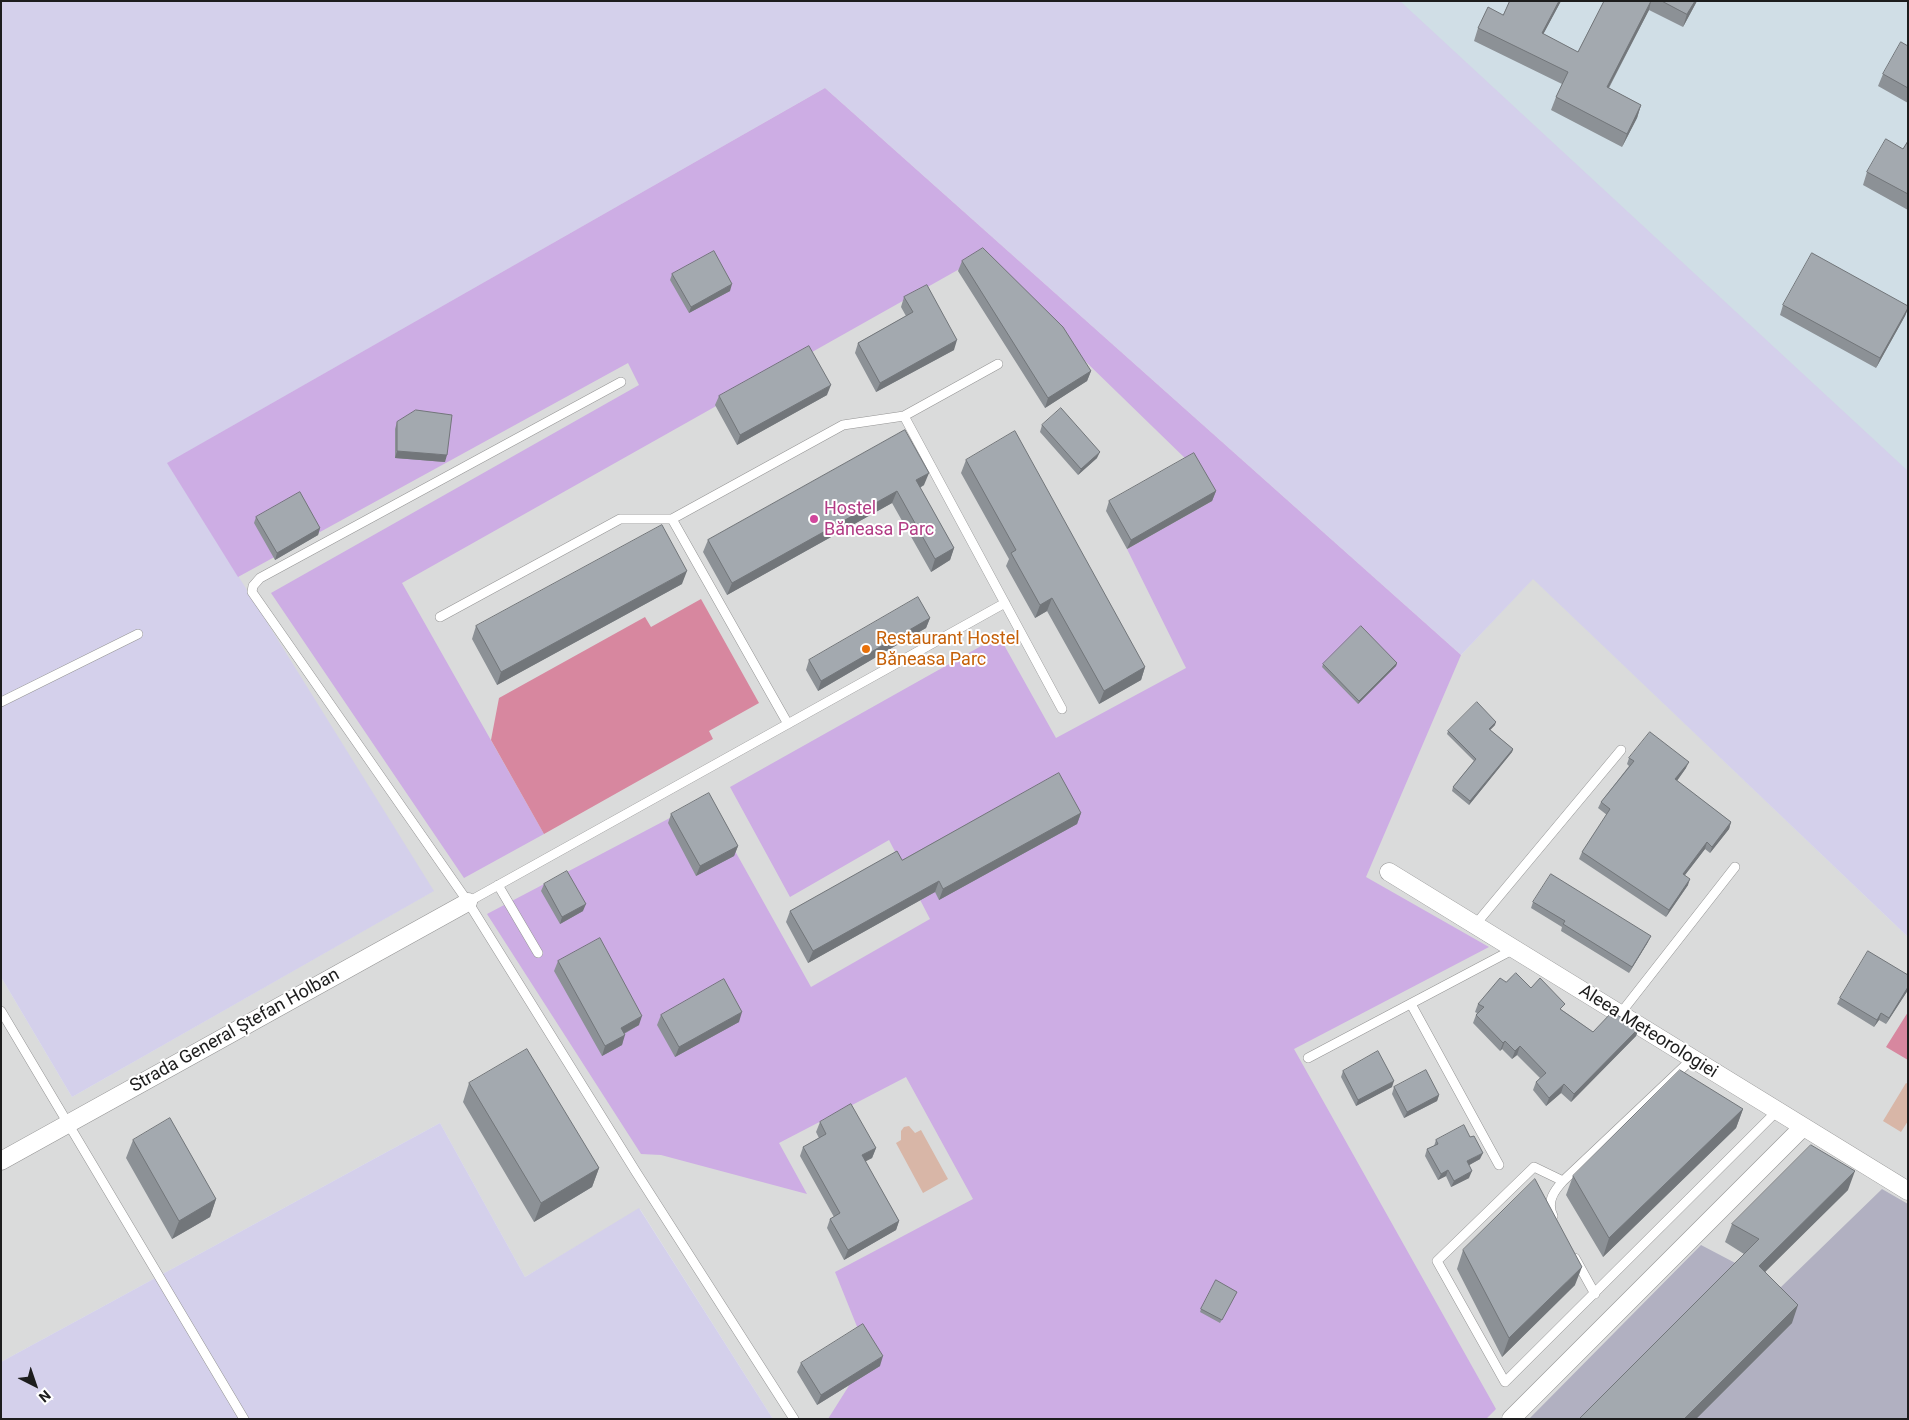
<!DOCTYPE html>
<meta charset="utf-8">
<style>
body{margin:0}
#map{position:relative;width:1909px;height:1420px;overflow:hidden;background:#e3e6ed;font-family:Roboto,sans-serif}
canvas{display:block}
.frame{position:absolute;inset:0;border:2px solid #1d1d1d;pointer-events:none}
.north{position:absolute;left:10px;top:1360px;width:50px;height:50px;-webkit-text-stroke:4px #fff;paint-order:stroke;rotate:139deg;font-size:14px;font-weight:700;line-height:20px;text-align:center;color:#1d1d1d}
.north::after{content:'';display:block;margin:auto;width:18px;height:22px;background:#1d1d1d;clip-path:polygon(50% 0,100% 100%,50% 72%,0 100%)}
</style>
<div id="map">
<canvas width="1909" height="1420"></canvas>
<div class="frame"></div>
<div class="north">N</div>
</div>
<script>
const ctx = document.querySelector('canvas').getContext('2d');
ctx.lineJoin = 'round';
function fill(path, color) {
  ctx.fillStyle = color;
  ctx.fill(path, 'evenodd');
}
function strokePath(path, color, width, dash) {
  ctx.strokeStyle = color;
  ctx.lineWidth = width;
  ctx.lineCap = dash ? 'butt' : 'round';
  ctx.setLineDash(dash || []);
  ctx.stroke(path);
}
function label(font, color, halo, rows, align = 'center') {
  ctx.font = font + ' Roboto,sans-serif';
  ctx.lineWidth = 4;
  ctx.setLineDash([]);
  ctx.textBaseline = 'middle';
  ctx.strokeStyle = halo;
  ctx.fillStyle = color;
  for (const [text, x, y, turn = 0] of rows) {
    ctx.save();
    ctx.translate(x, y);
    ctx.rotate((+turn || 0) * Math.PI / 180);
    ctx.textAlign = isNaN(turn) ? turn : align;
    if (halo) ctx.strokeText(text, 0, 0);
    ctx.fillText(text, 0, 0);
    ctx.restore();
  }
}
const residential = new Path2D(`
 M 825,88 L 1461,655 L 1533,578 L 1908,937 L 1908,1419 L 773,1419 L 640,1209 L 525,1277 L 440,1123 L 1,1362 L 1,977 L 72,1097 L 433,891 L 167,463 Z`);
const military = new Path2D(`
 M 1393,1 L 1908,1 L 1908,475 Z`);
const construction = new Path2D(`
 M 1882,1189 L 1908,1204 L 1908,1419 L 1529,1419 L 1701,1245 L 1781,1287 Z`);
const farmland = new Path2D(`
 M 1,1 L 1400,1 L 1908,471 L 1908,937 L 1533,579 L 1461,655 L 825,88 L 168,463 L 434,891 L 72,1097 L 1,977 Z
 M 440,1123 L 525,1277 L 639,1208 L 773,1419 L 1,1419 L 1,1362 Z`);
const grass = new Path2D(`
 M 825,88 L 1461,655 L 1366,877 L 1489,947 L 1294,1049 L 1496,1409 L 1486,1419 L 828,1419 L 850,1384 L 860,1334 L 835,1272 L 973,1199 L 906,1077 L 779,1143 L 807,1194 L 661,1155 L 641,1154 L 487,914 L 706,799 L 811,987 L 930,919 L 889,840 L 790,897 L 730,787 L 999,636 L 1056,738 L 1186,668 L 1127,549 L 1212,501 L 1190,463 L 979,258 L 402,583 L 544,834 L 464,878 L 271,593 L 639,385 L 628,363 L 238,577 L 167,463 Z`);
const pitch = new Path2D(`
 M 701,599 L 759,703 L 709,731 L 713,739 L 544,834 L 491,740 L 499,698 L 645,617 L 651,627 Z
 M 1908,1012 L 1908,1060 L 1886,1047 Z`);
const water = new Path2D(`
 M 1906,1083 L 1908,1084 L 1908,1121 L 1901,1132 L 1883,1121 Z
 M 909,1126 L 915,1133 L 921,1130 L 948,1179 L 923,1193 L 896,1143 L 901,1140 L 901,1131 L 904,1127 Z`);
const service = new Path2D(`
 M 621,382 L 260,578 L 253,586 L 252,592 L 468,902 L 636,1172 L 794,1419
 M 904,416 L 1062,709
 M 672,519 L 788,724
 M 440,617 L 620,519 L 672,519 L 843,425 L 904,416 L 998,364
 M 1,702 L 138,634
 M 498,885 L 538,953
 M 468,902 L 1005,603
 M 1475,925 L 1621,750
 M 1411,1004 L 1499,1165
 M 1,1011 L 244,1419
 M 1620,1014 L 1735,867
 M 1308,1058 L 1514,949
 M 1692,1059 L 1563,1181 L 1534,1167 L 1437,1261 L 1505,1382 L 1777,1111
 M 1553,1216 C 1546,1202 1554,1191 1563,1181
 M 1575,1258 L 1595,1294`);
const minor = new Path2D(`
 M 1389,872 L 1908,1191
 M 1,1161 L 468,902
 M 1511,1419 L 1803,1127`);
const wall = new Path2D(`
 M 1510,1 L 1561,1 L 1543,34 L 1578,52 L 1604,1 L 1697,1 L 1683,27 L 1649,10 L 1609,88 L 1641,105 L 1637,118 L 1622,147 L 1551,110 L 1556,97 L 1562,84 L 1474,41 L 1478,28 L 1503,15 Z
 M 1908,46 L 1908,103 L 1878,86 L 1883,74 Z
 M 1908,141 L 1908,210 L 1863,185 L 1867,172 L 1903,149 Z
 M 962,261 L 1091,371 L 1087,381 L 1045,408 L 958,271 Z
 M 672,274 L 730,291 L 689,313 L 670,280 Z
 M 904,297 L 954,350 L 876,392 L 855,353 L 858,343 L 906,316 L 901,307 Z
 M 1783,305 L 1908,306 L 1908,309 L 1905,316 L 1876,368 L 1780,315 Z
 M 827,395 L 737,445 L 715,405 L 719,396 Z
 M 397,422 L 445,462 L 395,458 L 395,429 Z
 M 1042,425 L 1097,458 L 1078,475 L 1040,432 Z
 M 905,430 L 924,485 L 920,488 L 954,548 L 950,560 L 931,572 L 892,503 L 727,595 L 703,552 L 708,540 Z
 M 966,460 L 1145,667 L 1141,680 L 1099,704 L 1047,611 L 1035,618 L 1006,566 L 1009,559 L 961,473 Z
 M 1216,491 L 1212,501 L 1127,549 L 1106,511 L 1109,501 Z
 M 256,517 L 320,528 L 318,535 L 275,560 L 254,523 Z
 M 682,584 L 497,685 L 472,639 L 476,626 Z
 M 930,618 L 926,628 L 818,691 L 806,670 L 809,660 Z
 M 1397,663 L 1396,666 L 1358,704 L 1322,667 L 1323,664 Z
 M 1495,725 L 1490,730 L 1513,749 L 1512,752 L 1469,805 L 1452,791 L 1453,787 L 1474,761 L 1447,734 L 1448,731 Z
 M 1629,758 L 1686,768 L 1677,781 L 1731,822 L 1729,829 L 1710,853 L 1705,849 L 1685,875 L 1688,885 L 1666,917 L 1579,859 L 1582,852 L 1607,815 L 1598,808 L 1601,802 L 1629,766 L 1627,764 Z
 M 1081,813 L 1077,824 L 939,900 L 935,892 L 808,963 L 786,922 L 790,911 L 902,860 Z
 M 671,814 L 738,846 L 734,856 L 696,876 L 668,823 Z
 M 544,884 L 583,911 L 560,924 L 541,891 Z
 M 1533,902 L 1648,942 L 1629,973 L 1561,931 L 1562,927 L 1531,908 Z
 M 558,961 L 639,1025 L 624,1034 L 622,1045 L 602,1056 L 554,971 Z
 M 1908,975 L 1908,990 L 1886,1024 L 1879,1020 L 1874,1027 L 1837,1004 L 1840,998 Z
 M 1506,982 L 1531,988 L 1593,1032 L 1639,1028 L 1636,1036 L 1571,1102 L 1561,1093 L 1546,1106 L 1533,1090 L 1536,1082 L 1540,1078 L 1517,1055 L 1512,1059 L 1502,1049 L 1500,1051 L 1473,1023 L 1476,1015 L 1477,1013 L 1475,1012 L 1478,1004 Z
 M 661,1015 L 739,1022 L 675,1057 L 657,1025 Z
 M 1343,1071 L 1392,1087 L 1356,1106 L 1341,1077 Z
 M 469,1083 L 599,1168 L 592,1187 L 534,1222 L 463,1102 Z
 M 1394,1087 L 1439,1095 L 1437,1101 L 1404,1118 L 1392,1094 Z
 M 1743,1109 L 1736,1128 L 1603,1257 L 1566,1195 L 1573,1176 Z
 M 820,1122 L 876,1148 L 872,1158 L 865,1161 L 899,1221 L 896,1230 L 844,1260 L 827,1228 L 830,1219 L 834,1217 L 800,1156 L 803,1147 L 819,1138 L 816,1132 Z
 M 133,1140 L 216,1199 L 210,1217 L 172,1239 L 126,1158 Z
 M 1436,1140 L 1480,1159 L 1469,1165 L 1469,1178 L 1451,1187 L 1446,1176 L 1438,1180 L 1425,1156 L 1427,1149 L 1434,1146 Z
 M 1848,1190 L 1765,1271 L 1792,1323 L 1696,1419 L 1579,1419 L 1744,1254 L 1725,1242 L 1732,1224 Z
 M 1463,1250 L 1575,1285 L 1502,1357 L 1457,1269 Z
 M 1237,1292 L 1220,1323 L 1200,1312 L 1201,1309 Z
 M 801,1363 L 880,1366 L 817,1405 L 797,1372 Z`);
const shadedWall = new Path2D(`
 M 1559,1 L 1561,1 L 1537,46 L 1542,33 Z
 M 1651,1 L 1649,10 L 1602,100 L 1607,87 Z
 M 1695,1 L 1697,1 L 1683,27 L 1687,14 Z
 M 1641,105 L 1637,118 L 1622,147 L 1627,134 Z
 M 732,284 L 730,291 L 689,313 L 691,307 Z
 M 1908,308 L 1905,316 L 1876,368 L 1880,358 Z
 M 957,340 L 954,350 L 876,392 L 880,383 Z
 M 1091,371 L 1087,381 L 1045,408 L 1048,398 Z
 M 831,385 L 827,395 L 737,445 L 740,435 Z
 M 397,451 L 447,455 L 445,462 L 395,458 Z
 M 1100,452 L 1097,458 L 1078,475 L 1081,469 Z
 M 929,473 L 924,485 L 911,492 L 916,480 Z
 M 897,491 L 892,503 L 727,595 L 732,583 Z
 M 1216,491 L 1212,501 L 1127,549 L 1131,540 Z
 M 320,528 L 318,535 L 275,560 L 277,553 Z
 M 954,548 L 950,560 L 931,572 L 935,559 Z
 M 687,571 L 682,584 L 497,685 L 501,672 Z
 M 1052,598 L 1047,611 L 1035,618 L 1040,605 Z
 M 930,618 L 926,628 L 818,691 L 821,681 Z
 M 1397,663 L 1396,666 L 1358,704 L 1359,701 Z
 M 1145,667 L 1141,680 L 1099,704 L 1104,691 Z
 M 1496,722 L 1495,725 L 1488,732 L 1489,729 Z
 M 1513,749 L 1512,752 L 1469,805 L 1470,801 Z
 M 1689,762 L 1686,768 L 1673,786 L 1675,779 Z
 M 1081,813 L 1077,824 L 939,900 L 943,889 Z
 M 1731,822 L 1729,829 L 1710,853 L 1712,847 Z
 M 1707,842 L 1705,849 L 1681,880 L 1683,874 Z
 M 738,846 L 734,856 L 696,876 L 700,866 Z
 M 1690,879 L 1688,885 L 1666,917 L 1669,910 Z
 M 939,881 L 935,892 L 808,963 L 813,951 Z
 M 586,904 L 583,911 L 560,924 L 562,917 Z
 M 1651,936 L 1648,942 L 1629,973 L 1632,967 Z
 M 1908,987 L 1908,990 L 1886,1024 L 1889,1018 Z
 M 742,1012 L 739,1022 L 675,1057 L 679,1047 Z
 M 1881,1013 L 1879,1020 L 1874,1027 L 1877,1020 Z
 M 642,1016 L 639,1025 L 617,1037 L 621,1028 Z
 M 1639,1028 L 1636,1036 L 1571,1102 L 1574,1094 Z
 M 625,1035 L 622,1045 L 602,1056 L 605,1046 Z
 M 1505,1041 L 1502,1049 L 1500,1051 L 1503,1043 Z
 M 1520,1046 L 1517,1055 L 1512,1059 L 1515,1051 Z
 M 1394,1081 L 1392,1087 L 1356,1106 L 1358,1100 Z
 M 1564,1084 L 1561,1093 L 1546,1106 L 1549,1098 Z
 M 1439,1095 L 1437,1101 L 1404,1118 L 1407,1112 Z
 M 1743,1109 L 1736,1128 L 1603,1257 L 1609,1238 Z
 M 876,1148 L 872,1158 L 859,1165 L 862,1155 Z
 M 1483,1153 L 1480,1159 L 1464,1168 L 1467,1161 Z
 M 599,1168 L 592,1187 L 534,1222 L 541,1203 Z
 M 1448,1170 L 1446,1176 L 1438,1180 L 1441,1174 Z
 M 1472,1171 L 1469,1178 L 1451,1187 L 1454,1181 Z
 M 1855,1171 L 1848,1190 L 1753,1284 L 1759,1266 Z
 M 216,1199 L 210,1217 L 172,1239 L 179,1221 Z
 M 899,1221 L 896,1230 L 844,1260 L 848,1250 Z
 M 1582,1267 L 1575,1285 L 1502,1357 L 1509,1338 Z
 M 1798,1305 L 1792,1323 L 1696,1419 L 1684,1419 Z
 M 883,1356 L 880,1366 L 817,1405 L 821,1395 Z`);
const building = new Path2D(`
 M 1510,1 L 1559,1 L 1542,33 L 1578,52 L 1604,1 L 1651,1 L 1607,87 L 1641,105 L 1627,134 L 1556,97 L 1568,72 L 1478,28 L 1488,7 L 1503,15 Z
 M 1662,1 L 1695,1 L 1687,14 Z
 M 1901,42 L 1908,46 L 1908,88 L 1883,74 Z
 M 1886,139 L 1903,149 L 1908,141 L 1908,194 L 1867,172 Z
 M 983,248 L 1063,327 L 1091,371 L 1048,398 L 962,261 Z
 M 714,251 L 732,284 L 691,307 L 672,274 Z
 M 1812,253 L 1908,306 L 1908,308 L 1880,358 L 1783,305 Z
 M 927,285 L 957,340 L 880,383 L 858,343 L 913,312 L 904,297 Z
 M 809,346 L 831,385 L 740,435 L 719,396 Z
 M 1061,408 L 1100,452 L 1081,469 L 1042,425 Z
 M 416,410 L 452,415 L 447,455 L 397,451 L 397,422 Z
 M 905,430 L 929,473 L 916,480 L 954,548 L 935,559 L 897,491 L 732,583 L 708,540 Z
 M 1015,431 L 1145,667 L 1104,691 L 1052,598 L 1040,605 L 1011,553 L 1016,550 L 966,460 Z
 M 1194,453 L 1216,491 L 1131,540 L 1109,501 Z
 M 300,492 L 320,528 L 277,553 L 256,517 Z
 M 662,525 L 687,571 L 501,672 L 476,626 Z
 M 918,597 L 930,618 L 821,681 L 809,660 Z
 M 1361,626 L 1397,663 L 1359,701 L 1323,664 Z
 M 1477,702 L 1496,722 L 1489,729 L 1513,749 L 1470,801 L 1453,787 L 1476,759 L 1448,731 Z
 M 1650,732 L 1689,762 L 1675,779 L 1731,822 L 1712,847 L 1707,842 L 1683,874 L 1690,879 L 1669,910 L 1582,852 L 1610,809 L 1601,802 L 1634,761 L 1629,758 Z
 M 1059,773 L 1081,813 L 943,889 L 939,881 L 813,951 L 790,911 L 897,851 L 902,860 Z
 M 709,793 L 738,846 L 700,866 L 671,814 Z
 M 567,871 L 586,904 L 562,917 L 544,884 Z
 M 1551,874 L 1651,936 L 1632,967 L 1563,924 L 1565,921 L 1533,902 Z
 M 600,938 L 642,1016 L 621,1028 L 625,1035 L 605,1046 L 558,961 Z
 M 1868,951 L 1908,975 L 1908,987 L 1889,1018 L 1881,1013 L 1877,1020 L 1840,998 Z
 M 1516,973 L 1531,988 L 1540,978 L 1565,1004 L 1560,1009 L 1593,1032 L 1612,1012 L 1639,1028 L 1574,1094 L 1564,1084 L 1549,1098 L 1536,1082 L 1546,1073 L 1520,1046 L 1515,1051 L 1505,1041 L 1503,1043 L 1476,1015 L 1484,1007 L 1478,1004 L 1500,978 L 1506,982 Z
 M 724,979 L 742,1012 L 679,1047 L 661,1015 Z
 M 527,1049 L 599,1168 L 541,1203 L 469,1083 Z
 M 1378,1051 L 1394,1081 L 1358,1100 L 1343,1071 Z
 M 1426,1070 L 1439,1095 L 1407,1112 L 1394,1087 Z
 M 1680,1070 L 1743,1109 L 1609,1238 L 1573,1176 Z
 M 851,1104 L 876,1148 L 862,1155 L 899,1221 L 848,1250 L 830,1219 L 840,1213 L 803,1147 L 826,1134 L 820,1122 Z
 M 170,1118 L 216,1199 L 179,1221 L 133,1140 Z
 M 1464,1125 L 1470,1137 L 1474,1136 L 1483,1153 L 1467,1161 L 1472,1171 L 1454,1181 L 1448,1170 L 1441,1174 L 1427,1149 L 1438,1144 L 1436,1140 Z
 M 1811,1145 L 1855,1171 L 1759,1266 L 1798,1305 L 1684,1419 L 1579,1419 L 1759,1239 L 1732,1224 Z
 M 1535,1179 L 1582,1267 L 1509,1338 L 1463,1250 Z
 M 1216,1280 L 1237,1292 L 1222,1320 L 1201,1309 Z
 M 863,1324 L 883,1356 L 821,1395 L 801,1363 Z`);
const markers = [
 [814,519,5,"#d1479c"],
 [866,649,5,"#e8710a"]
];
const hotelNames = [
 ["Hostel",824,509],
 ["Băneasa Parc",824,530]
];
const foodNames = [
 ["Restaurant Hostel",876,639],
 ["Băneasa Parc",876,660]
];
const streetNames = [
 ["Strada General Ștefan Holban",235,1031,-29],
 ["Aleea Meteorologiei",1648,1032,32]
];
fill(residential, '#dadbdb');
fill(military, '#d0dee6');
fill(construction, '#b1b0c1');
fill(farmland, '#d4d0eb');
fill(grass, '#cdade4');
fill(pitch, '#d7879f');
fill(water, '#d8b6a7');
strokePath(service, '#949494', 10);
strokePath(minor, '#949494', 19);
strokePath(service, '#fff', 9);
strokePath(minor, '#fff', 18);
fill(wall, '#8c9196');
fill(shadedWall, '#72767a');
fill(building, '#a3a9af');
strokePath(building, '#72767a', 1);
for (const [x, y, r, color] of markers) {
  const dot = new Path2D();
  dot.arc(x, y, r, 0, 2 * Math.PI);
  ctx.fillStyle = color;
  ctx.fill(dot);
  strokePath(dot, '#fff', 2);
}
label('18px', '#b23c85', '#fff', hotelNames, 'left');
label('18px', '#c56008', '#fff', foodNames, 'left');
label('18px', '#1d1d1d', '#fff', streetNames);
</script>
